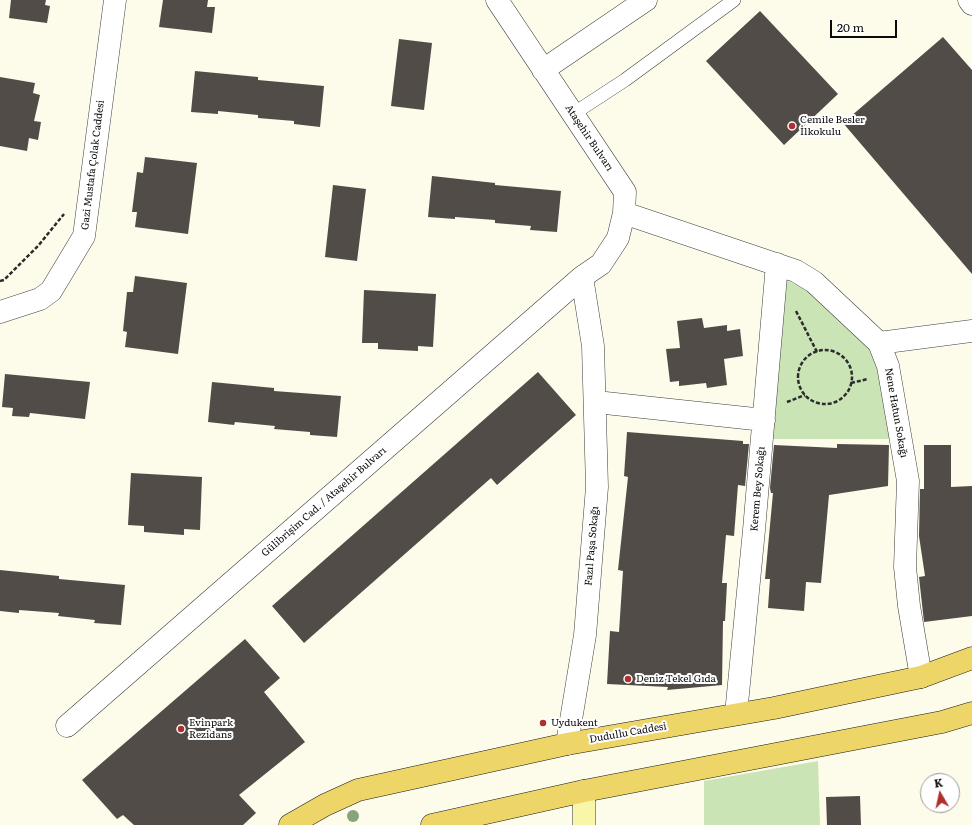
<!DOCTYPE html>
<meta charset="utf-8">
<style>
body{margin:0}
#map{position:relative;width:972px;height:825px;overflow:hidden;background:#fdfbe9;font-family:Literata,serif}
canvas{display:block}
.north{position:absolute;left:920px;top:773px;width:40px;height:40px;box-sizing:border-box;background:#fff;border:1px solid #9d9d9d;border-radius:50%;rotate:351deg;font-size:11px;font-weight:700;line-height:16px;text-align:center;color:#0a0a0a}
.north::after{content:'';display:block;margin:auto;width:14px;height:18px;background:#af2f2e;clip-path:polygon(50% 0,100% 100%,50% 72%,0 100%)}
.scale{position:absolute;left:830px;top:20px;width:67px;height:18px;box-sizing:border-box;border:2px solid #0a0a0a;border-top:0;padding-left:5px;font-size:12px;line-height:14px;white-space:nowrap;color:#0a0a0a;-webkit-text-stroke:3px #fff;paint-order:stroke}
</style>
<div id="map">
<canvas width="972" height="825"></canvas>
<div class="north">K</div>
<div class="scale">20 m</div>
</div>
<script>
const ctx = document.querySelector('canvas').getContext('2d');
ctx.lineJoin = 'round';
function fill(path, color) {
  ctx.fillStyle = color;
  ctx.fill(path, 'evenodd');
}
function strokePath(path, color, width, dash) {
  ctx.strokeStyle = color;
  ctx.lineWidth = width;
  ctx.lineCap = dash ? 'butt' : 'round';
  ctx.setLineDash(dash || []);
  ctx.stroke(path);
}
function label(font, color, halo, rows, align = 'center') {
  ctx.font = font + ' Literata,serif';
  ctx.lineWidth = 4;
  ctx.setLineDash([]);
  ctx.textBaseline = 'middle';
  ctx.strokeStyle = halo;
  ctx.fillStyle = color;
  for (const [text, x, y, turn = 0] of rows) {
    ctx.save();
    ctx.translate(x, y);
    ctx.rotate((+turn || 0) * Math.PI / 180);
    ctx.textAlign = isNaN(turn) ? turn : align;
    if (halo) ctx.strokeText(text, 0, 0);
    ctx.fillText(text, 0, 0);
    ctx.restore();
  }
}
const green = new Path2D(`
 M 782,278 L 821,296 L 859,330 L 879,369 L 895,439 L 771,439 Z
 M 818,761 L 820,825 L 704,825 L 704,781 Z`);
const building = new Path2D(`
 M 11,0 L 46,0 L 45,5 L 50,6 L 47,23 L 9,18 Z
 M 163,0 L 208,0 L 207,7 L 215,7 L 212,33 L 159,27 Z
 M 760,11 L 838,94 L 784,145 L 706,61 Z
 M 943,37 L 972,70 L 972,274 L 843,123 Z
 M 399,39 L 432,43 L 424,110 L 391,106 Z
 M 195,71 L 258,77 L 258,80 L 324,86 L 320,127 L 294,124 L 294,121 L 258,118 L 258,115 L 218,111 L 218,114 L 191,112 Z
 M 0,77 L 35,83 L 33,93 L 40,95 L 34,121 L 41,122 L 38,140 L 29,138 L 27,151 L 0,146 Z
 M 145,157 L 197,163 L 188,234 L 135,227 L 137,212 L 132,212 L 137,172 L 143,173 Z
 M 432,176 L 495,183 L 495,185 L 561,191 L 557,232 L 530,230 L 531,226 L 495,223 L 495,220 L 455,217 L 455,219 L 428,217 Z
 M 333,185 L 366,189 L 357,261 L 325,257 Z
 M 135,276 L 187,283 L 178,354 L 125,347 L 127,332 L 123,331 L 127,292 L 133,292 Z
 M 364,290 L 436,294 L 433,347 L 418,346 L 418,351 L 378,349 L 378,343 L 362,343 Z
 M 702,318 L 704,328 L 727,325 L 727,331 L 740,329 L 743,356 L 724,359 L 727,385 L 707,388 L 706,383 L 679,386 L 679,381 L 670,382 L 666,349 L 680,348 L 677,321 Z
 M 538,372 L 576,415 L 497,485 L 491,478 L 304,643 L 272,606 Z
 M 5,374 L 90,382 L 85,419 L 30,413 L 29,417 L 12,416 L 13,408 L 2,407 Z
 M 212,382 L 274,388 L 274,391 L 341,396 L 337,437 L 310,435 L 310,432 L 274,429 L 275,426 L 235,422 L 234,425 L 208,422 Z
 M 627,432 L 743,441 L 743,444 L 749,444 L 745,486 L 738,485 L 734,536 L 726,535 L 722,583 L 727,583 L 725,621 L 723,621 L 722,685 L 667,690 L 668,687 L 607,684 L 610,631 L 619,632 L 623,571 L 618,570 L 628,477 L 624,476 Z
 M 837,444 L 889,445 L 888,486 L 829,495 L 821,583 L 806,582 L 804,611 L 768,608 L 770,579 L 765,579 L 773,493 L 771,493 L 770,488 L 774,445 L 837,448 Z
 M 924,445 L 951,445 L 951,487 L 972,486 L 972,616 L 924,622 L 919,577 L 925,576 L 919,536 L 920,489 L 924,489 Z
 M 131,473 L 202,477 L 200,530 L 184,529 L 184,535 L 144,532 L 144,526 L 128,525 Z
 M 0,570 L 59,576 L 59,579 L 125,585 L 121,625 L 94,623 L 95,620 L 58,616 L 59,613 L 19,610 L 19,613 L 0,611 Z
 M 245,639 L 280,678 L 264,692 L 305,742 L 239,795 L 256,813 L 243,825 L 134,825 L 123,815 L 117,819 L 82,780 Z
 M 860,796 L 861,825 L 827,825 L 826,797 Z`);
const path = new Path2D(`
 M 0,281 L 4,280 L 38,246 L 64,214
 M 796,311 L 817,352
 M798 377a27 27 0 1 1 54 0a27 27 0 1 1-54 0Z
 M 851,383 L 868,379
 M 787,402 L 805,395`);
const lane = new Path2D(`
 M 573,114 L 625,80 L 734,0`);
const street = new Path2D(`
 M 969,0 L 972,4
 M 543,70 L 646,0
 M 624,213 L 796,271 L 814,282 L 879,343 L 888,366 L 908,481 L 905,567 L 909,606 L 921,677
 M 0,312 L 40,299 L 51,291 L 84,236 L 115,0
 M 879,343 L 972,331
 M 596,402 L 764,420
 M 736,714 L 754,530 L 777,264
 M 67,726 L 582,277 L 601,264 L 618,238 L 624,213 L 625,192 L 497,0
 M 567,744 L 585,635 L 597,487 L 593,346 L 582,277`);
const secondary = new Path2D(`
 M 584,791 L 584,825`);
const primary = new Path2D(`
 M 290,825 L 325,805 L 358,790 L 567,744 L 774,708 L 921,677 L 972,658
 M 432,825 L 584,791 L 942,722 L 972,713`);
const trees = [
 [353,816]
];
const markers = [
 [792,126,4,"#af2f2e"],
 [628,679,4,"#af2f2e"],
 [543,723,4,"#af2f2e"],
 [181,729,4,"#af2f2e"]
];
const poiNames = [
 ["Cemile Besler",800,120],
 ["İlkokulu",800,132],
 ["Deniz Tekel Gıda",636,679],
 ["Evinpark",189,723],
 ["Rezidans",189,735],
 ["Uydukent",551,723]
];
const streetNames = [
 ["Ataşehir Bulvarı",589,138,56],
 ["Gazi Mustafa Çolak Caddesi",93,165,-83],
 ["Nene Hatun Sokağı",896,413,80],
 ["Kerem Bey Sokağı",758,489,-85],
 ["Gülibrişim Cad. / Ataşehir Bulvarı",324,502,-41],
 ["Fazıl Paşa Sokağı",592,546,-85],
 ["Dudullu Caddesi",628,733,-10]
];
fill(green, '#cbe4b6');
fill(building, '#524c48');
strokePath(lane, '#3d3d3d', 14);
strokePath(street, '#3d3d3d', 23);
strokePath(secondary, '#2c2c2c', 23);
strokePath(primary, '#1b1b1b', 23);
strokePath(path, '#2c2c2c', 2.5, [4, 2]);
strokePath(lane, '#fff', 13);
strokePath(street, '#fff', 22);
strokePath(secondary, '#f9f5a9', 22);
strokePath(primary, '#eed568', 22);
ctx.fillStyle = '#88a47b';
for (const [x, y] of trees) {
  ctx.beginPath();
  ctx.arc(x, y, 6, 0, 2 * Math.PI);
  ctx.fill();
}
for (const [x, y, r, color] of markers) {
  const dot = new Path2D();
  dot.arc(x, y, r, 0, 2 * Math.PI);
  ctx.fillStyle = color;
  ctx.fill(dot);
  strokePath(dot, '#fff', 1.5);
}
label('10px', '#0a0a0a', '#fff', poiNames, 'left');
label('10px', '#0a0a0a', '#fff', streetNames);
</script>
